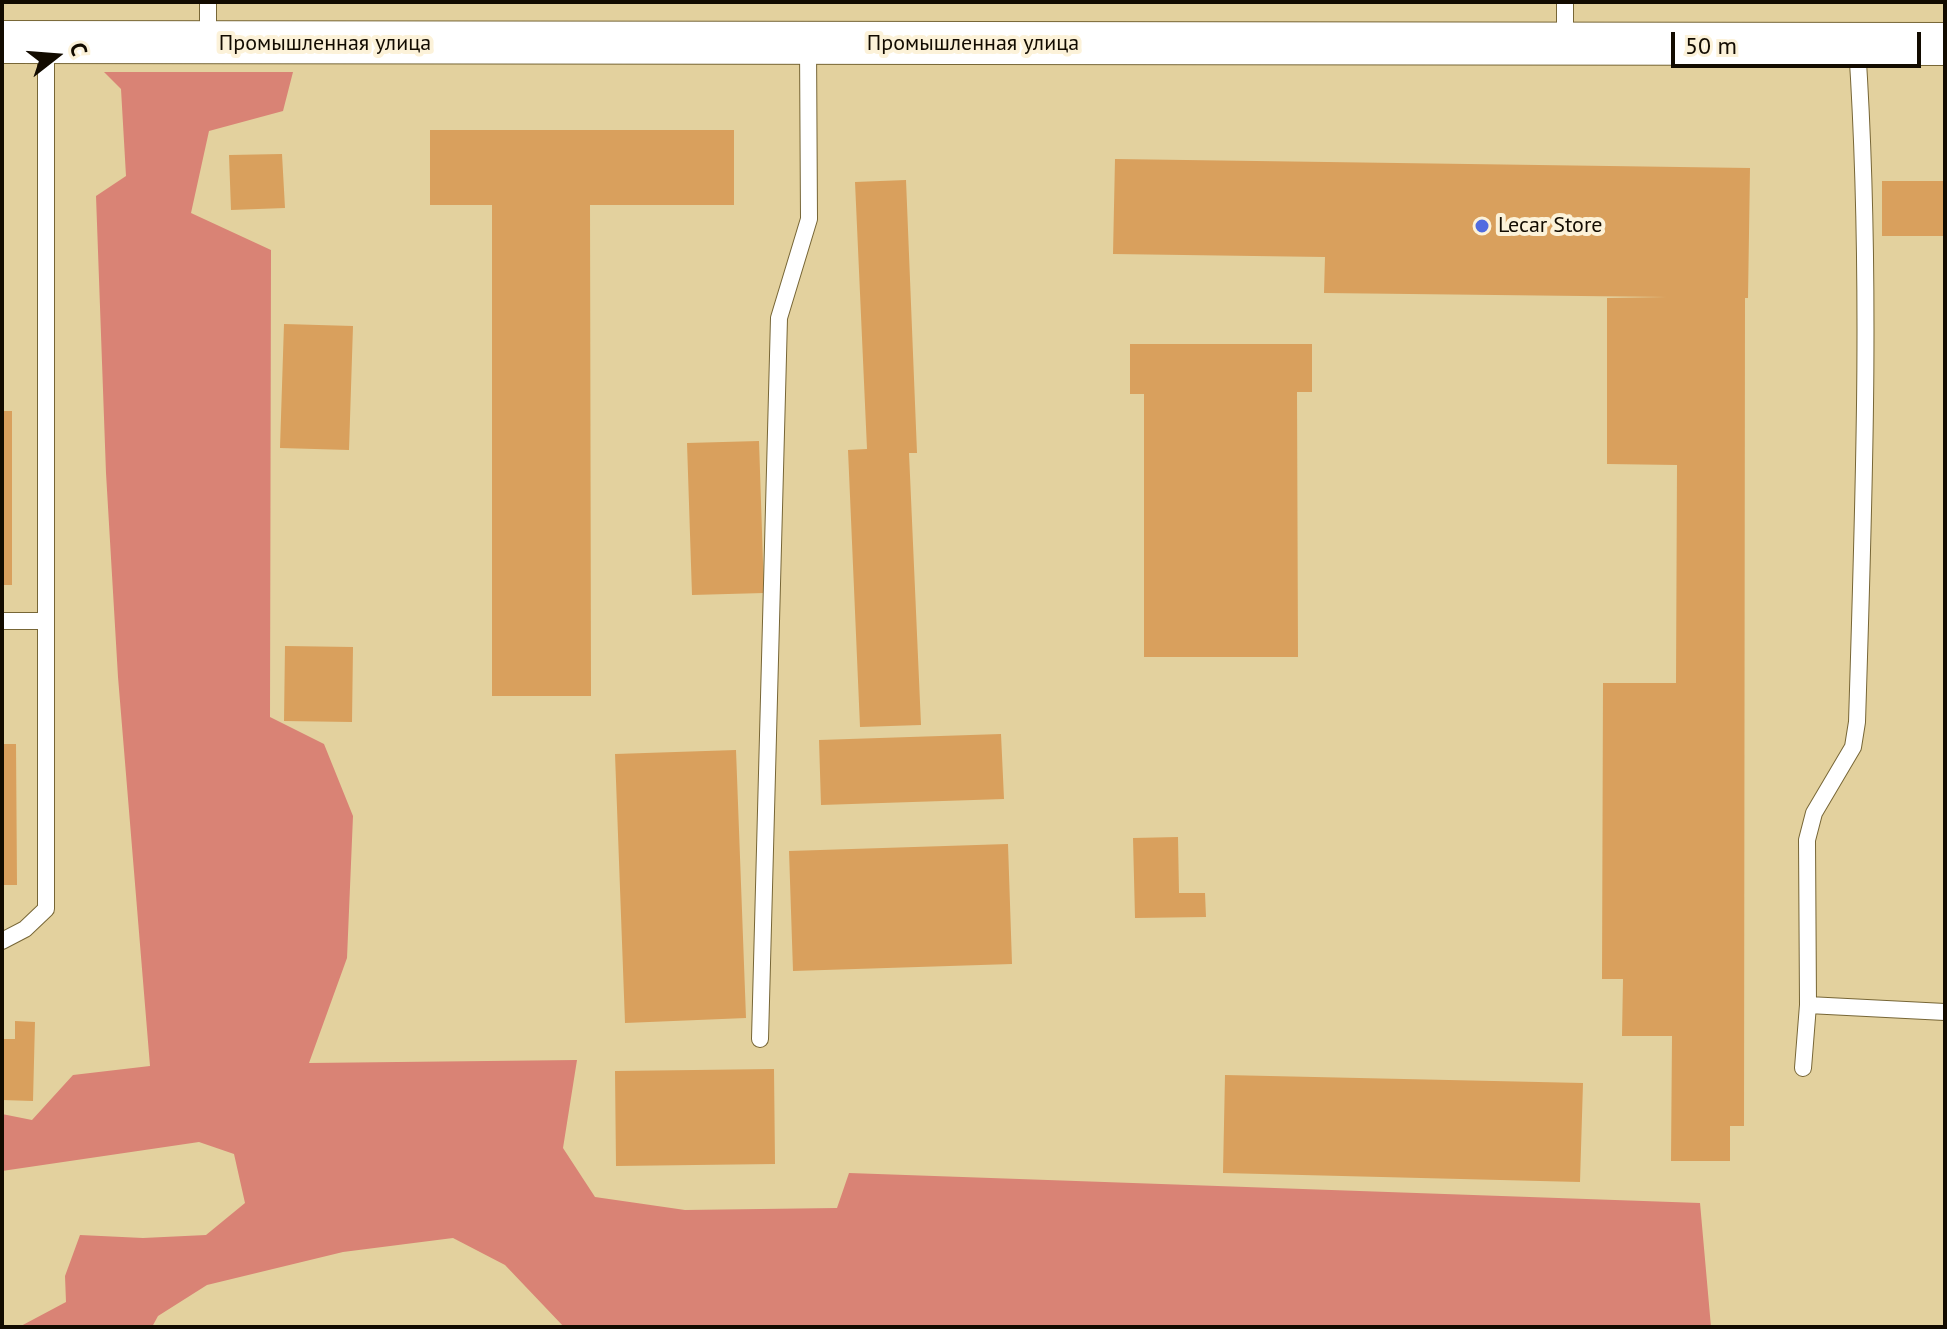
<!DOCTYPE html>
<meta charset="utf-8">
<style>
body{margin:0}
#map{position:relative;width:1947px;height:1329px;overflow:hidden;background:#e3d19e;font-family:"PT Sans",sans-serif}
canvas{display:block}
.frame{position:absolute;inset:0;border:4px solid #120b00;pointer-events:none}
.north{position:absolute;left:16px;top:16px;width:80px;height:80px;-webkit-text-stroke:6px #fcf2d9;paint-order:stroke;rotate:73deg;font-size:22px;font-weight:700;line-height:32px;text-align:center;color:#120b00}
.north::after{content:'';display:block;margin:auto;width:28px;height:36px;background:#120b00;clip-path:polygon(50% 0,100% 100%,50% 72%,0 100%)}
.scale{position:absolute;left:1671px;top:32px;width:250px;height:36px;box-sizing:border-box;border:4px solid #120b00;border-top:0;padding-left:10px;font-size:24px;line-height:28px;white-space:nowrap;color:#120b00;-webkit-text-stroke:6px #fcf2d9;paint-order:stroke}
</style>
<div id="map">
<canvas width="1947" height="1329"></canvas>
<div class="frame"></div>
<div class="north">С</div>
<div class="scale">50 m</div>
</div>
<script>
const ctx = document.querySelector('canvas').getContext('2d');
ctx.lineJoin = 'round';
function fill(path, color) {
  ctx.fillStyle = color;
  ctx.fill(path, 'evenodd');
}
function strokePath(path, color, width, dash) {
  ctx.strokeStyle = color;
  ctx.lineWidth = width;
  ctx.lineCap = dash ? 'butt' : 'round';
  ctx.setLineDash(dash || []);
  ctx.stroke(path);
}
function label(font, color, halo, rows, align = 'center') {
  ctx.font = font + ' "PT Sans",sans-serif';
  ctx.lineWidth = 8;
  ctx.setLineDash([]);
  ctx.textBaseline = 'middle';
  ctx.strokeStyle = halo;
  ctx.fillStyle = color;
  for (const [text, x, y, turn = 0] of rows) {
    ctx.save();
    ctx.translate(x, y);
    ctx.rotate((+turn || 0) * Math.PI / 180);
    ctx.textAlign = isNaN(turn) ? turn : align;
    if (halo) ctx.strokeText(text, 0, 0);
    ctx.fillText(text, 0, 0);
    ctx.restore();
  }
}
const forest = new Path2D(`
 M 104,72 L 293,72 L 283,111 L 209,131 L 191,213 L 271,250 L 270,717 L 324,744 L 353,816 L 347,958 L 309,1063 L 577,1060 L 563,1148 L 595,1197 L 685,1210 L 837,1208 L 849,1173 L 1700,1203 L 1711,1327 L 564,1327 L 505,1265 L 453,1238 L 343,1252 L 207,1285 L 158,1316 L 152,1327 L 19,1327 L 66,1302 L 65,1276 L 80,1235 L 143,1238 L 206,1235 L 245,1203 L 234,1154 L 199,1142 L 2,1171 L 2,1114 L 32,1120 L 73,1075 L 150,1066 L 118,677 L 106,473 L 96,196 L 126,176 L 121,89 Z`);
const building = new Path2D(`
 M 430,130 L 734,130 L 734,205 L 590,205 L 591,696 L 492,696 L 492,205 L 430,205 Z
 M 282,154 L 285,208 L 231,210 L 229,155 Z
 M 1115,159 L 1750,168 L 1748,298 L 1745,298 L 1744,1126 L 1730,1126 L 1730,1161 L 1671,1161 L 1672,1036 L 1622,1036 L 1623,979 L 1602,979 L 1603,683 L 1676,683 L 1677,465 L 1607,464 L 1607,298 L 1667,297 L 1324,293 L 1325,257 L 1113,254 Z
 M 906,180 L 917,453 L 909,453 L 921,725 L 860,727 L 848,450 L 867,449 L 855,182 Z
 M 1882,181 L 1945,181 L 1945,236 L 1882,236 Z
 M 284,324 L 353,326 L 349,450 L 280,448 Z
 M 1130,344 L 1312,344 L 1312,392 L 1297,392 L 1298,657 L 1144,657 L 1144,394 L 1130,394 Z
 M 2,411 L 12,411 L 12,585 L 2,585 Z
 M 759,441 L 764,593 L 692,595 L 687,443 Z
 M 285,646 L 353,647 L 352,722 L 284,721 Z
 M 1001,734 L 1004,799 L 821,805 L 819,740 Z
 M 2,744 L 16,744 L 17,885 L 2,885 Z
 M 736,750 L 746,1018 L 625,1023 L 615,754 Z
 M 1178,837 L 1179,893 L 1205,893 L 1206,917 L 1135,918 L 1133,838 Z
 M 1008,844 L 1012,964 L 793,971 L 789,851 Z
 M 15,1021 L 35,1022 L 33,1101 L 2,1100 L 2,1039 L 15,1039 Z
 M 774,1069 L 775,1164 L 616,1166 L 615,1071 Z
 M 1225,1075 L 1583,1083 L 1580,1182 L 1223,1173 Z`);
const service = new Path2D(`
 M 208,2 L 208,42
 M 1565,42 L 1565,2
 M 2,621 L 46,621 L 46,43
 M 2,941 L 25,929 L 46,909 L 46,621
 M 1808,1005 L 1945,1012
 M 760,1039 L 779,318 L 809,219 L 808,45
 M 1803,1068 L 1808,1005 L 1807,840 L 1814,813 L 1853,747 L 1857,722 C 1864,497 1872,271 1857,46`);
const secondary = new Path2D(`
 M 2,42 L 1945,44`);
const markers = [
 [1482,226,8,"#506be0"]
];
const streetNames = [
 ["Промышленная улица",325,44],
 ["Промышленная улица",973,44]
];
const poiNames = [
 ["Lecar Store",1498,226]
];
fill(forest, '#d98375');
fill(building, '#d9a05d');
strokePath(service, '#776636', 18);
strokePath(secondary, '#776636', 44);
strokePath(service, '#fff', 16);
strokePath(secondary, '#fff', 42);
for (const [x, y, r, color] of markers) {
  const dot = new Path2D();
  dot.arc(x, y, r, 0, 2 * Math.PI);
  ctx.fillStyle = color;
  ctx.fill(dot);
  strokePath(dot, '#fcf2d9', 3);
}
label('22px', '#120b00', '#fcf2d9', streetNames);
label('22px', '#120b00', '#fcf2d9', poiNames, 'left');
</script>
